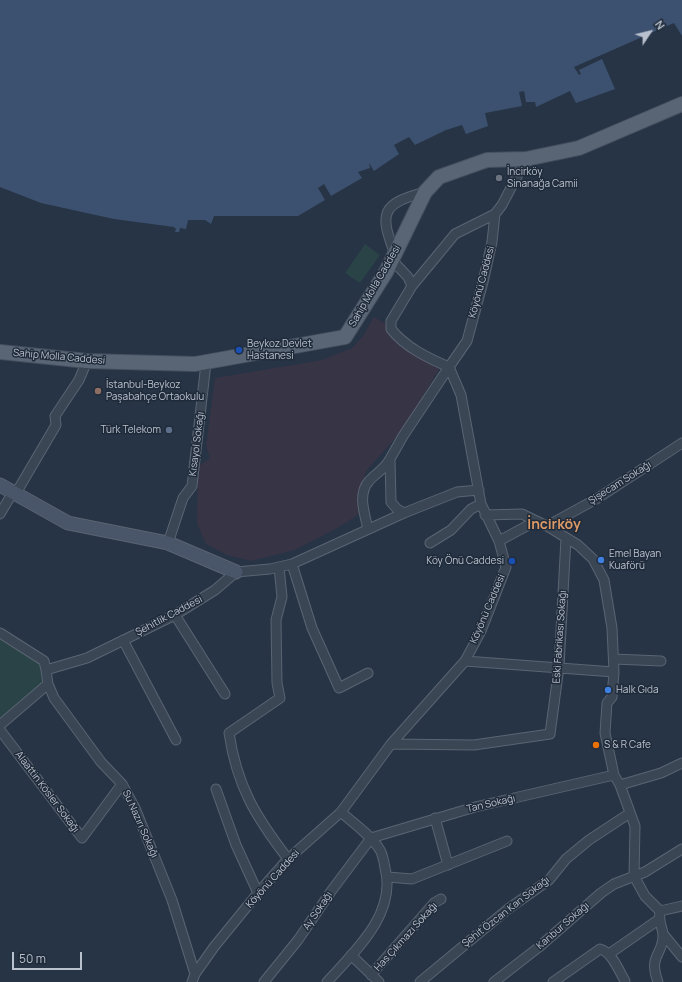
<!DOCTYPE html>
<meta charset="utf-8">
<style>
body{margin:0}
#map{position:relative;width:682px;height:982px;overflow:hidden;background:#273446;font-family:Manrope,sans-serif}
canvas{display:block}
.north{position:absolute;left:630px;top:12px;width:40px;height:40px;-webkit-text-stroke:3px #202b3a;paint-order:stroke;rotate:55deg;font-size:11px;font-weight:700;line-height:16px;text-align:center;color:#b9c1ce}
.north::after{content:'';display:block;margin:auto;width:14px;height:18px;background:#b9c1ce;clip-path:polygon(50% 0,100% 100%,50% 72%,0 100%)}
.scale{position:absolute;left:12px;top:952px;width:70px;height:18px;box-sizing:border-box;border:2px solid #b9c1ce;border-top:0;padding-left:5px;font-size:12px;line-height:14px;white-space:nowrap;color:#b9c1ce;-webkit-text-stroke:3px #202b3a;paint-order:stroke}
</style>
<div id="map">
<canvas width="682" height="982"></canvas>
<div class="north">N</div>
<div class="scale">50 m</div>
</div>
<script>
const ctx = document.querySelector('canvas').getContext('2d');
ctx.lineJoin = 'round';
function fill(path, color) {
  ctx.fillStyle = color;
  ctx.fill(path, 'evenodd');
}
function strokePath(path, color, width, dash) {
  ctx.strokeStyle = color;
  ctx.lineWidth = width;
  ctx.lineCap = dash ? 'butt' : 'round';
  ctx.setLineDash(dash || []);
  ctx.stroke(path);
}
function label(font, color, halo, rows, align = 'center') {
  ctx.font = font + ' Manrope,sans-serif';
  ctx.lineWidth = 3;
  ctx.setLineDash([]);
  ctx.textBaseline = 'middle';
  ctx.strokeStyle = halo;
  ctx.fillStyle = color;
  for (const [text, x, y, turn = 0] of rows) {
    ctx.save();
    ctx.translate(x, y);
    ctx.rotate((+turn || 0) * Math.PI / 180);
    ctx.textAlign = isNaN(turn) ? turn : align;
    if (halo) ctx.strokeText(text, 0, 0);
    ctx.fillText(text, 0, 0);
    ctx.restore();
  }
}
const medical = new Path2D(`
 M 374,317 L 391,327 L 402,347 L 440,368 L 401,432 L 366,471 L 361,488 L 359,514 L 341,526 L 295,550 L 251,561 L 227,555 L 206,544 L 197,524 L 198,467 L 210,458 L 206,446 L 215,378 L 322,360 L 352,348 L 363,336 Z`);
const green = new Path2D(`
 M 365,244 L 380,255 L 360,283 L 345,273 Z
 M 0,634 L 44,661 L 48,684 L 0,726 Z`);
const water = new Path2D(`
 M 0,0 L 682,0 L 682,36 L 674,23 L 574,67 L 579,75 L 581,74 L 579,70 L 602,59 L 615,89 L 576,103 L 570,91 L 536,107 L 535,102 L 526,102 L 524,91 L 519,92 L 522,106 L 485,113 L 488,126 L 466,134 L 462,125 L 446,130 L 415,145 L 409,137 L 394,145 L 399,154 L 374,171 L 369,163 L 370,168 L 358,172 L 362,178 L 331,196 L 324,184 L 318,188 L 325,200 L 298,216 L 214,216 L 211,224 L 205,220 L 188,220 L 186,229 L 180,228 L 179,232 L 175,232 L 176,229 L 174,227 L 114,219 L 41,203 L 0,187 Z`);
const minor = new Path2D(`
 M 395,254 C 379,213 381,204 425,192
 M 392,260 L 408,277 L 412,286 L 391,321 L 391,329 C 405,347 428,358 449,367 L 403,436 L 390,459 L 391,502 L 397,509 L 404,513
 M 412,286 L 455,234 L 495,214
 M 0,514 L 13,492 L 19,488 L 56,425 L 55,416 L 79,380 L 87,361
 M 485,515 L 522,514 L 547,526 L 578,545 L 593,559 L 604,580 L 612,628 L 614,672 L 612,697 L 607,703 L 605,733 L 614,775 L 620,785 L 635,826 L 634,876 L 645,896 L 660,911
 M 547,526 L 598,498 L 682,443
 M 368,529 C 365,515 357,494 369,481 C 376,473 385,469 390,459
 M 499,541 L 536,521
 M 168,543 L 183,498 L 192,486 L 206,363
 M 430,543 L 451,530 L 471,509 L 481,504
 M 292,564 L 312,628 L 339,688 L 368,673
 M 279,567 L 282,597 L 276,620 L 277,683 L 280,698 L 229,733 C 237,787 256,817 288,859
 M 175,615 L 225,694
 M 0,633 L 44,661 L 46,670 L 87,658 L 175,615 L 215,590 L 236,572 L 270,569 L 292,564 L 404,513 L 457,492 L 479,490
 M 123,640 L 176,740
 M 614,659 L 661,661
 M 465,661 L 614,672
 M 46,670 L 48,684 L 54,698 L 101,762 L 122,784 L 135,808 L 172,900 L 195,974
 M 0,725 L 48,684
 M 0,730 L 82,838 L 122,784
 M 391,744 L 474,745 L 550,734 L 559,667 L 566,538
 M 620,785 L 661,773 L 682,763
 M 216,789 L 236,845 L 258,893
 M 435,818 L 448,865
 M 388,877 L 412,879 L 507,841
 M 660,911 L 682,906
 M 664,935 L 682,957
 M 609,954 L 658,920
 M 351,955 L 379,982
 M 371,975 L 434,903 L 441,899
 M 192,982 L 195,974 L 214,947 L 258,893 L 288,859 L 341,812 L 391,744 L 465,661 L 481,631 L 506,567 L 499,541 L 481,504 L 461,395 L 449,367 L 467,341 L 483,282 L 492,242 L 495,214 L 502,205 L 526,159
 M 264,982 L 298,940 L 332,890 L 371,838 L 475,807 L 614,775
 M 327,982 C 355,951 397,914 385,868 C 384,862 383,855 380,850 C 371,835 354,824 341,812
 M 420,982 L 508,909 L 549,880 L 566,859 L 589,840 L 630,813
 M 494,982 L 539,947 L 601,893 L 614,884 L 645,872 L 682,849
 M 553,982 L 600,949 C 612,952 619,971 625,981
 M 658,982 C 648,955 663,955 663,936 C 663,926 658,924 660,911`);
const secondary = new Path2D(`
 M 0,485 L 68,523 L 168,543 L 236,572`);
const primary = new Path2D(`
 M 0,352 L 87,361 L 195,364 L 345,337 L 386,272 L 425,192 L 439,177 L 487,160 L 526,159 L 579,148 L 682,104`);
const markers = [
 [499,178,4,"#6b7280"],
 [239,350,4,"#1a4fb4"],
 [98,391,4,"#8d6e63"],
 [169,430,4,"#5c6f8a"],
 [601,560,4,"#3f7fe0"],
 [512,561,4,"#1a4fb4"],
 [608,690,4,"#3f7fe0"],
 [596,745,4,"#e8710a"]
];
const poiNames = [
 ["İncirköy",507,172],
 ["Sinanağa Camii",507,184],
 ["Beykoz Devlet",247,344],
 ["Hastanesi",247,356],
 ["İstanbul-Beykoz",106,385],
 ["Paşabahçe Ortaokulu",106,397],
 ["Türk Telekom",161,430,"right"],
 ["Emel Bayan",609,554],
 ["Kuaförü",609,566],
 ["Köy Önü Caddesi",504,561,"right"],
 ["Halk Gıda",616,690],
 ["S & R Cafe",604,745]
];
const streetNames = [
 ["Köyönü Caddesi",482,282,-75],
 ["Sahip Molla Caddesi",375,286,-60],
 ["Sahip Molla Caddesi",59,357,5],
 ["Kısayol Sokağı",197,444,-83],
 ["Şişecam Sokağı",620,483,-32],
 ["Köyönü Caddesi",488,609,-67],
 ["Şehitlik Caddesi",169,616,-28],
 ["Eski Fabrikası Sokağı",560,637,-86],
 ["Alaattin Kösler Sokağı",47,792,53],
 ["Tan Sokağı",491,804,-13],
 ["Su Nazırı Sokağı",140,824,66],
 ["Köyönü Caddesi",273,879,-48],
 ["Ay Sokağı",318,911,-56],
 ["Şehit Özcan Kan Sokağı",506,912,-38],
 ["Kanbur Sokağı",563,926,-41],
 ["Has Çıkmazı Sokağı",406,937,-48]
];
const districtNames = [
 ["İncirköy",554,525]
];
fill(medical, '#363445');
fill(green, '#294346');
fill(water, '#3c516f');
strokePath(minor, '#5a6472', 11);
strokePath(secondary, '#5a6472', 15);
strokePath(primary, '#454f5e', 16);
strokePath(minor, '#3b4655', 9);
strokePath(secondary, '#495568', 13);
strokePath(primary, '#596575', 14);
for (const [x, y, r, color] of markers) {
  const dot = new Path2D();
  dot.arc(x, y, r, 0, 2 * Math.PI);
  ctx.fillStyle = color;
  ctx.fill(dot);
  strokePath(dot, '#202b3a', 1.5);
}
label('10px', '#b9c1ce', '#202b3a', poiNames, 'left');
label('10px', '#b9c1ce', '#202b3a', streetNames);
label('bold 14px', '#db9967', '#202b3a', districtNames);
</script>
